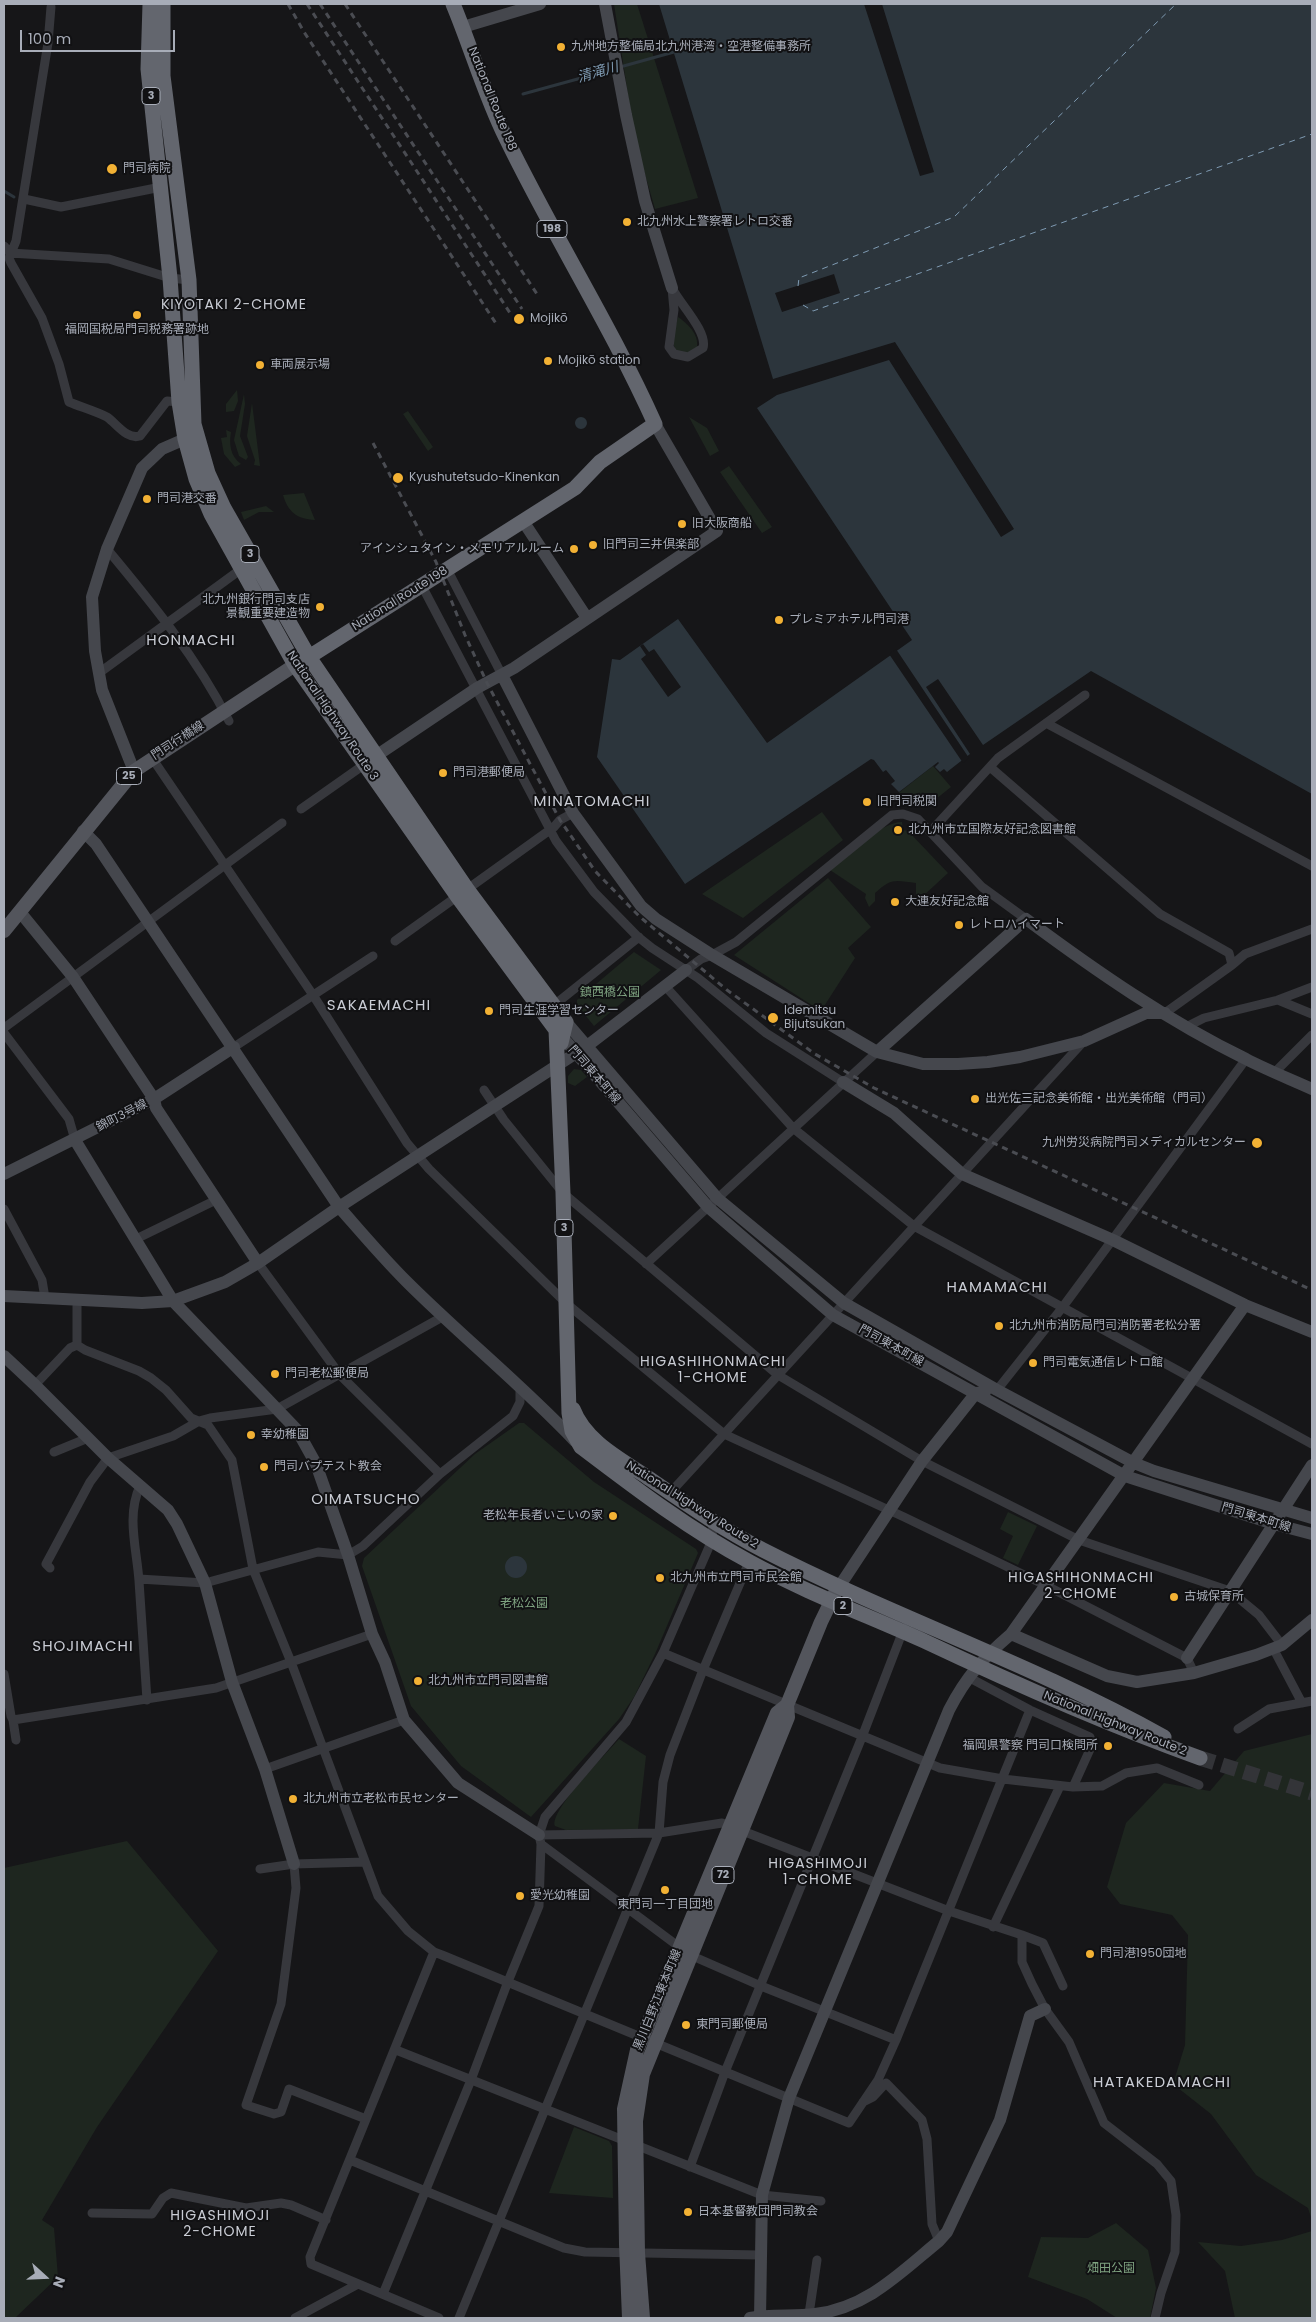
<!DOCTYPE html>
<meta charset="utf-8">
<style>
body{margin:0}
#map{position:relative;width:1316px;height:2322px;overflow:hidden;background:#161618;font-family:Poppins,sans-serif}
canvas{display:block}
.frame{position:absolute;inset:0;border:5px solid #a8adb8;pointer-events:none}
.north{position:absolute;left:20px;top:2252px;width:50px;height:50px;-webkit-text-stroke:4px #111113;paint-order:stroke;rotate:110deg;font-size:14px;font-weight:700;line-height:20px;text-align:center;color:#a8adb8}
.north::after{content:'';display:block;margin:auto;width:18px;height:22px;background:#a8adb8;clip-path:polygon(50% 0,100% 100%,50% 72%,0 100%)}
.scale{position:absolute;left:20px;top:30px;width:155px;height:22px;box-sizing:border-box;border:2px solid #a8adb8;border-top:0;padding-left:6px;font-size:15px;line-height:18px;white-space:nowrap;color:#a8adb8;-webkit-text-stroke:4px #111113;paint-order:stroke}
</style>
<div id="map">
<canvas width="1316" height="2322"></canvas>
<div class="frame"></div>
<div class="north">N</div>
<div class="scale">100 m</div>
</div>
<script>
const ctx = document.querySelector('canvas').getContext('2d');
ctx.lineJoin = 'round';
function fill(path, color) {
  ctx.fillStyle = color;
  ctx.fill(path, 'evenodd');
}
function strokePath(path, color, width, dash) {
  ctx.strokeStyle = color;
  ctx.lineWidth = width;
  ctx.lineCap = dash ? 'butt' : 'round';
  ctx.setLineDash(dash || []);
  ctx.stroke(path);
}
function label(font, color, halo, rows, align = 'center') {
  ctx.font = font + ' Poppins,"Noto Sans JP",sans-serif';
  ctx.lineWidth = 4;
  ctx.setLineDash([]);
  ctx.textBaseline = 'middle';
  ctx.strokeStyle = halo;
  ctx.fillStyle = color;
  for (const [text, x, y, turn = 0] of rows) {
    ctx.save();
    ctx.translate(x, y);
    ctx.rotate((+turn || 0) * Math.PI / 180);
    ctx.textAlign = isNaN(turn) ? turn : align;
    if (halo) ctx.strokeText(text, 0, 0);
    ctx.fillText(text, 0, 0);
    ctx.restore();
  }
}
const green = new Path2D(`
 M 614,4 L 637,4 L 698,198 L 655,209 L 635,140 Z
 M 678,317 C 688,324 699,334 697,347 L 687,355 L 676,351 C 670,340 675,329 678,317 Z
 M 237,390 L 238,401 L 234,411 L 226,412 L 226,404 Z
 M 244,394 L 245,404 L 240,436 L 248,457 L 246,460 L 239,456 L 234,440 Z
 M 252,403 L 260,466 L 254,465 L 255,460 L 247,436 Z
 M 408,411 L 433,447 L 428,451 L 403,414 Z
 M 689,417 L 707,428 L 719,451 L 710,456 Z
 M 226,430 L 231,432 C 229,444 230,456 241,464 L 235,467 L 224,454 L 221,438 L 227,437 Z
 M 729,466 L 772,527 L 762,533 L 720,472 Z
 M 304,493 L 315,520 C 297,519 288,512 283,495 Z
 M 266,506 L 274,512 L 259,512 L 244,520 L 241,512 Z
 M 933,766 L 951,787 L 926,807 L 896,795 Z
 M 822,812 L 843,840 L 743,918 L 702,894 Z
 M 902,822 L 903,830 L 908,831 L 948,873 L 922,897 L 916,897 L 916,883 C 895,880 891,878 875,893 L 875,901 L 869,907 L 865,898 L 866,894 L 830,870 C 848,855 880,822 902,822 Z
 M 828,878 L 871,927 L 848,948 L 855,958 L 821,1011 L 734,955 Z
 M 634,952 L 661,970 L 594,1026 L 577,1005 L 577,1000 Z
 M 574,1069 L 581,1070 L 587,1077 L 575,1086 L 568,1083 L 568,1076 Z
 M 519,1423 L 524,1423 L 594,1482 L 696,1549 L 698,1553 L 655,1654 L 634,1697 L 619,1719 L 531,1817 L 461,1766 L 411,1706 L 362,1566 L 364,1558 L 475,1454 Z
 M 1008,1512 L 1037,1526 L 1018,1565 L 1003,1558 L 1013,1536 L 1000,1529 Z
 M 1312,1734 L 1312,2220 L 1308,2208 L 1256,2175 L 1211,2114 L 1173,2084 L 1185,2045 L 1188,1935 L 1172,1915 L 1120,1904 L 1107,1887 L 1126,1823 L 1164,1783 L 1210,1791 L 1244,1751 Z
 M 619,1739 L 646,1756 L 638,1829 L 566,1830 L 555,1826 C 549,1811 607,1753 619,1739 Z
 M 127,1841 L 218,1951 L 97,2127 L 42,2220 L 54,2228 L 58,2277 L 15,2318 L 4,2318 L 4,1868 Z
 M 574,2127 L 609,2141 L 612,2146 L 613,2198 L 549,2193 Z
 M 1116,2223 L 1148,2250 L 1156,2288 L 1150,2318 L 1117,2318 L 1087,2299 L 1028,2277 L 1041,2237 L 1088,2238 Z
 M 1312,2231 L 1312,2318 L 1235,2318 L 1225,2271 L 1198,2242 L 1241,2246 L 1282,2240 Z`);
const water = new Path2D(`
 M 659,4 L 864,4 L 920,176 L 934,172 L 882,4 L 1312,4 L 1312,794 L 1091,671 L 983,745 L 938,679 L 926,687 L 970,754 L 947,772 L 944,769 L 940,772 L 935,767 L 939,763 L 938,762 L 899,792 L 891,784 L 895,781 L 886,770 L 883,772 L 874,760 L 871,759 L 685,884 L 597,757 L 612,659 L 620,660 L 678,619 L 767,743 L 912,640 L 757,408 L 777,395 L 889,360 L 1001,537 L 1014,529 L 895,342 L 773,379 Z
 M575 423a6 6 0 1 1 12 0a6 6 0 1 1-12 0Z
 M505 1567a11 11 0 1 1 22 0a11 11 0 1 1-22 0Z`);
const pier = new Path2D(`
 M 834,274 L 840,293 L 782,312 L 775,293 Z
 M 643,644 L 649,652 L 654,649 L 681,687 L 668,697 L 641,659 L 646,655 L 640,646 Z
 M 896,649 L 969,758 L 963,763 L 889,654 Z`);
const stream = new Path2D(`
 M 620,67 L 674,52
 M 523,94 L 614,69
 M 4,191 L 14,197`);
const ferry = new Path2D(`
 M 798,286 L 799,278 L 954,217 L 1176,4
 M 803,305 L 813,311 L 1312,134`);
const highwayTunnel = new Path2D(`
 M 1200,1758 L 1312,1793`);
const street = new Path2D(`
 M 51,7 L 48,43 L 16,241 L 9,258 L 11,263 L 42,318 L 59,364 L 69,402 C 81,407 95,411 107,417 C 117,424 127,440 140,436 L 167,401 L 179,402
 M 24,199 L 61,207 L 161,187
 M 4,246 L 10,253 L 109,259 L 170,278 L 189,280
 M 672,288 C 680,304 708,332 703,348 L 688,357 L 674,354 L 669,347 L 674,310 Z
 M 107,549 C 152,603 197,658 229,721
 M 447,569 L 502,675
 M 422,586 L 556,841 L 594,892 L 637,936 L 652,948 L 698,978 L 766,1033 L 843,1082
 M 99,673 L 244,567
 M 1046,723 L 1312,866
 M 152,758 L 313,995 L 407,1143 L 429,1169 L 567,1304 L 724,1434 L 904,1517 L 1045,1585 L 1187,1658 L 1194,1673
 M 990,767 L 1160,914 L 1229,953 L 1232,965 L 1165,1013
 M 301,809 L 365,764
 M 931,831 L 998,758 L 1085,695
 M 395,941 L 554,827 L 560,820 L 573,813
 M 1232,965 L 1245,954 L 1312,929
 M 686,970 L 701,959 L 712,955 L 736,942 L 892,815 L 903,814 L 918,819 L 982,887 L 1026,919
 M 665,986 L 793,1128 L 914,1226 L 1312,1444
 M 1278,1000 L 1312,1014
 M 553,1006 L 639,937
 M 1188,1026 L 1204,1018 L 1278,1000 L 1312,987
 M 4,1028 L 282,823
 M 4,1033 L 69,1119 L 75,1140
 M 234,1047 L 373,956
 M 1275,1072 L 1312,1035
 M 484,1090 L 504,1120 L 563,1193 L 778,1375 L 922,1461 L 1079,1540 L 1230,1591 L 1259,1615 L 1282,1645
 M 4,1209 L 42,1280 L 45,1298
 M 136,1239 L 216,1200
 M 258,1263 L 340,1375 L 440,1474
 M 646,1264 L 877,1052
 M 77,1345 L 85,1350 L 139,1371 L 151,1378 L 166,1390 L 191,1418 L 208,1425 L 232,1460 L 253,1569 L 291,1662 L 378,1896 L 408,1931 L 434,1952 L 442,1955 L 849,2123 L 878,2080 L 896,2040 L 1030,1710
 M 35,1385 L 70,1348 L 77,1345 L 77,1300
 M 997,1390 L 1062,1308 L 1246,1059
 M 54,1452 L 88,1438
 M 140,1486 C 126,1516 137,1550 139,1581 C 142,1621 144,1660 147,1700
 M 670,1493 L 1084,1041
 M 50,1568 L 46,1564 L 90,1482 L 108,1458 L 173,1436 L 199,1421 L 210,1418 L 277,1409 L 444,1316
 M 139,1579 L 205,1583 L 318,1552 L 348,1555 L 363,1546 L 440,1474 L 513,1416 L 520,1402 L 520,1386
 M 1273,1648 L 1302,1703
 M 663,1653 L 940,1768 L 1003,1779 L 1073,1787 L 1102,1786 L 1126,1773 L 1157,1768 L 1199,1785
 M 4,1674 L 11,1716 L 13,1720
 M 968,1677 L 1030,1710 L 1090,1737 L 1092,1745 L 1073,1787
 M 1238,1729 L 1269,1709 L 1312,1701
 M 16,1740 L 13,1720 L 216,1688 L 372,1634
 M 265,1769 L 404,1720
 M 539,1835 L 659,1833 L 722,1823 L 949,1911 L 1022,1935 L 1022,1962 L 1032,1984 L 1045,2009 L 1069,2042 L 1104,2123 L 1157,2164 L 1171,2181 L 1176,2215 L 1175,2252 L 1161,2293 L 1155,2318
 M 541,1844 L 690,1955 L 761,1986 L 896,2040
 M 294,1864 L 296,1888 L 281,2004 L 246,2105 L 274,2114 L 281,2112 L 289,2089 L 366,2119
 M 260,1869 L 294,1864 L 365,1862
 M 993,1927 L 1060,1786
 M 1022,1935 L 1043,1943 L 1063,1986
 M 434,1952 L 310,2257 L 311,2264 L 439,2318
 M 396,2050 L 762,2195 L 821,2201
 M 863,2102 L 873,2097 L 886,2083 L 922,2120 L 927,2139 L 932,2224 L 939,2241
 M 350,2160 L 564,2248 L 585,2252 L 760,2255
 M 690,2167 L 725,2072 L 862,1737 L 904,1628
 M 92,2213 L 152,2214 L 163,2198 L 171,2193 L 246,2208 L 281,2203 L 291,2205 L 326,2220
 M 383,2294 L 471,2080 L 507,1984 L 539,1906 L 541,1844 L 539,1835 L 545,1817 L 626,1722 L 663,1653 L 712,1540 L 713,1521
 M 809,2314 L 817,2260
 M 295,2318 L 358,2284
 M 459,2318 L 659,1833 L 663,1782 L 670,1755 L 703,1670 L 749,1562`);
const secondary = new Path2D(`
 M 605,4 L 626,115 L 645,201 L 672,288
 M 463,27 L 540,4
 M 523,521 L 587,618
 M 502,675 L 573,813 L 641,906 L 656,919 L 712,955 L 877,1052 L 923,1064 L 958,1064 L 988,1062 L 1020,1057 L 1084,1041 L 1146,1013 L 1165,1013
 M 370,760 L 477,688 L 514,668 L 717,531 L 655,424
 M 134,771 L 102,690 L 95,651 L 92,597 L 107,549 L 142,468 L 162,449 L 185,439
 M 83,831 L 96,844 L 339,1207 C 361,1232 382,1257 406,1281 C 461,1336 521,1384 575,1441
 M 20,912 L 73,977 L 154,1099 L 156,1108 L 258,1263
 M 566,1022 L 717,1198 L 844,1303 L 997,1390 L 1134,1463 L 1154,1471 L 1312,1518
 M 558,1032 L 708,1207 L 833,1315 L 1125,1476 L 1274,1524 L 1312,1534
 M 877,1052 L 1026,919 C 1096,971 1168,1021 1246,1059 C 1267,1070 1290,1079 1312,1089
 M 843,1082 L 894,1113 L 962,1174 L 1113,1240 L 1245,1305 L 1312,1332
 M 75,1140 L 173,1301 L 297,1430 L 316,1464 L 348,1555 L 372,1634 L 385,1662 L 404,1720 L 458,1783 L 539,1835
 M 4,1174 L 154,1099 L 234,1047
 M 4,1296 L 142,1303 L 173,1301 L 225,1282 L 258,1263 L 339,1207 L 587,1046 L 686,970
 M 4,1356 L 35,1385 L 108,1458 L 168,1510 L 177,1524 L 205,1583 L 232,1682 L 265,1769 L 294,1864
 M 839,1587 L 922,1461 L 976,1393 L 985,1392
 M 1011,1634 L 1107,1676 L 1137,1682 L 1194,1673 L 1256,1655 L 1282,1645 L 1312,1620
 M 1187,1658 L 1312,1465
 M 750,2318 C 772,2314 794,2317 815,2314 C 867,2308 901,2272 939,2241 L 947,2232 L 1000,2120 L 1030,2016 L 1045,2009
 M 760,2318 L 762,2195 L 789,2098 L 949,1710 C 966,1677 983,1658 1011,1634 L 1245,1305`);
const primary = new Path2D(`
 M 4,931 L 134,771 L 295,665
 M 629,2318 L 626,2244 L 624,2109 L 637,2050 L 777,1713 L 787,1705
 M 643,2318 L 638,2253 L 636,2121 L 643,2074 L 788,1717 L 787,1705 L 821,1622 L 836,1591`);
const highway = new Path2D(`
 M 150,4 L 148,69 L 170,278 L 179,402 L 185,439 L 196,479 L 211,514 L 295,665 L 457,896 L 556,1030 L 563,1193 L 569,1413 L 572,1431 L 581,1447 C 635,1488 690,1530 750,1562 C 805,1592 864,1614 922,1640 C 1013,1683 1105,1724 1200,1758
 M 163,4 L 163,76 L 189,280 L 194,424 L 208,473 L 224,508 L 309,657 L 467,889 L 566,1022 L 561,1043
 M 301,662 L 575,488 L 600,462 L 655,424 C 611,326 553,235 506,138 C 485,96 471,47 453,4
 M 573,1409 C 585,1441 620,1459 647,1477 C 685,1503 722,1529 763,1550 C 894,1617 1035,1665 1164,1737`);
const rail = new Path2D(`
 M 288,4 L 304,32 L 497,325
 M 307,4 L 512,316
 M 320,4 L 522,309
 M 345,4 L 539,297
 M 373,443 L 436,562 L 465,635 L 487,683 L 560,820 L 595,871 L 640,917 L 727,990 L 815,1054 L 874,1088 L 1312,1290`);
const markers = [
 [561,47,5,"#f2b134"],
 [112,169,6,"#f2b134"],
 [627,222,5,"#f2b134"],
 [137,315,5,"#f2b134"],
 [519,319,6,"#f2b134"],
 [548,361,5,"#f2b134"],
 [260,365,5,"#f2b134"],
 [398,478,6,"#f2b134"],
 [147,499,5,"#f2b134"],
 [682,524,5,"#f2b134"],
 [593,545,5,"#f2b134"],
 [574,549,5,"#f2b134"],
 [320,607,5,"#f2b134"],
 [779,620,5,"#f2b134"],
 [443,773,5,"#f2b134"],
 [867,802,5,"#f2b134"],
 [898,830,5,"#f2b134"],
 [895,902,5,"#f2b134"],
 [959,925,5,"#f2b134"],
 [489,1011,5,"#f2b134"],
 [773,1018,6,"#f2b134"],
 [975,1099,5,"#f2b134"],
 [1257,1143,6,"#f2b134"],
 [999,1326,5,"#f2b134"],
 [1033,1363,5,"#f2b134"],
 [275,1374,5,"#f2b134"],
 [251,1435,5,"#f2b134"],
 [264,1467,5,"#f2b134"],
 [613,1516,5,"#f2b134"],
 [660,1578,5,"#f2b134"],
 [1174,1597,5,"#f2b134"],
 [418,1681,5,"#f2b134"],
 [1108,1746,5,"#f2b134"],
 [293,1799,5,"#f2b134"],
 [665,1890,5,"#f2b134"],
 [520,1896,5,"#f2b134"],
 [1090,1954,5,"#f2b134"],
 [686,2025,5,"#f2b134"],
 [688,2212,5,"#f2b134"]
];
const shields = [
 [151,96,18],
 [552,229,30],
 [250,554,18],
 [129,776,25],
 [564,1228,18],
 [843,1606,18],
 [723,1875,22]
];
const shieldNames = [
 ["3",151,96],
 ["198",552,229],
 ["3",250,554],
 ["25",129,776],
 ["3",564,1228],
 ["2",843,1606],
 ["72",723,1875]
];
const poiNames = [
 ["九州地方整備局北九州港湾・空港整備事務所",571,47],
 ["門司病院",123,169],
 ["北九州水上警察署レトロ交番",637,222],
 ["Mojikō",530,319],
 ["福岡国税局門司税務署跡地",137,330,"center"],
 ["Mojikō station",558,361],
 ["車両展示場",270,365],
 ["Kyushutetsudo-Kinenkan",409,478],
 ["門司港交番",157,499],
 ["旧大阪商船",692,524],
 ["旧門司三井倶楽部",603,545],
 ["アインシュタイン・メモリアルルーム",564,549,"right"],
 ["北九州銀行門司支店",310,600,"right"],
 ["景観重要建造物",310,614,"right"],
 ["プレミアホテル門司港",789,620],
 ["門司港郵便局",453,773],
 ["旧門司税関",877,802],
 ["北九州市立国際友好記念図書館",908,830],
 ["大連友好記念館",905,902],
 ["レトロハイマート",969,925],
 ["門司生涯学習センター",499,1011],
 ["Idemitsu",784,1011],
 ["Bijutsukan",784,1025],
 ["出光佐三記念美術館・出光美術館（門司）",985,1099],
 ["九州労災病院門司メディカルセンター",1246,1143,"right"],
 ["北九州市消防局門司消防署老松分署",1009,1326],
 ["門司電気通信レトロ館",1043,1363],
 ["門司老松郵便局",285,1374],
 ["幸幼稚園",261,1435],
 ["門司バプテスト教会",274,1467],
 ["老松年長者いこいの家",603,1516,"right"],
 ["北九州市立門司市民会館",670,1578],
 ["古城保育所",1184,1597],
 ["北九州市立門司図書館",428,1681],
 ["福岡県警察 門司口検問所",1098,1746,"right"],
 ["北九州市立老松市民センター",303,1799],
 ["愛光幼稚園",530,1896],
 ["東門司一丁目団地",665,1905,"center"],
 ["門司港1950団地",1100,1954],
 ["東門司郵便局",696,2025],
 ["日本基督教団門司教会",698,2212]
];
const streetNames = [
 ["National Route 198",492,99,68],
 ["National Route 198",400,599,-32],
 ["National Highway Route 3",332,716,56],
 ["門司行橋線",178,741,-33],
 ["門司東本町線",594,1075,49],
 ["錦町3号線",122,1116,-27],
 ["門司東本町線",891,1346,29],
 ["National Highway Route 2",692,1505,32],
 ["門司東本町線",1256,1518,17],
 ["National Highway Route 2",1115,1724,22],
 ["黒川白野江東本町線",658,2000,-68]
];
const parkNames = [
 ["鎮西橋公園",610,993],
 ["老松公園",524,1604],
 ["畑田公園",1111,2269]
];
const waterNames = [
 ["清滝川",598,73,-16]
];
const neighbourhoodNames = [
 ["KIYOTAKI 2-CHOME",234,305],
 ["HIGASHIHONMACHI",713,1362],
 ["1-CHOME",713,1378],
 ["HIGASHIHONMACHI",1081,1578],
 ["2-CHOME",1081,1594],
 ["HIGASHIMOJI",818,1864],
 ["1-CHOME",818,1880],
 ["HIGASHIMOJI",220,2216],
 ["2-CHOME",220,2232]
];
const quarterNames = [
 ["HONMACHI",191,641],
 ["MINATOMACHI",592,802],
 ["SAKAEMACHI",379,1006],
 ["HAMAMACHI",997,1288],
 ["OIMATSUCHO",366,1500],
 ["SHOJIMACHI",83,1647],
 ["HATAKEDAMACHI",1162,2083]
];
fill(green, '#1e261f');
fill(water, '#2c353c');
fill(pier, '#161618');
strokePath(stream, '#2c353c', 3);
strokePath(ferry, '#7f9bb3', 1, [6, 5]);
strokePath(highwayTunnel, '#333438', 15, [15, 8]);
strokePath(street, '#37383d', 9);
strokePath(secondary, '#45474d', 12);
strokePath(primary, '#53555c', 14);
strokePath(highway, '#63666e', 15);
strokePath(rail, '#4a4c52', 3, [6, 5]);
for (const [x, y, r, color] of markers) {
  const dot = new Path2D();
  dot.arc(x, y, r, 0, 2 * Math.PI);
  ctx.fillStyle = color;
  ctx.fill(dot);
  strokePath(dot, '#111113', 2);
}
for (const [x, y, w] of shields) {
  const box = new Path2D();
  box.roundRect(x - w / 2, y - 8.5, w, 17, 4);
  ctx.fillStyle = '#111113';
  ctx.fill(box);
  strokePath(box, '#a8adb8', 1);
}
label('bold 11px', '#a8adb8', null, shieldNames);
label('12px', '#a8adb8', '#111113', poiNames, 'left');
label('12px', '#a8adb8', '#111113', streetNames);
label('12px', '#7fa381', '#111113', parkNames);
label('italic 14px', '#7f9bb3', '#111113', waterNames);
ctx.letterSpacing = '1px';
label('14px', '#c9ccd4', '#111113', neighbourhoodNames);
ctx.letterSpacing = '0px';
ctx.letterSpacing = '1px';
label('15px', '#c9ccd4', '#111113', quarterNames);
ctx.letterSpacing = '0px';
</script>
